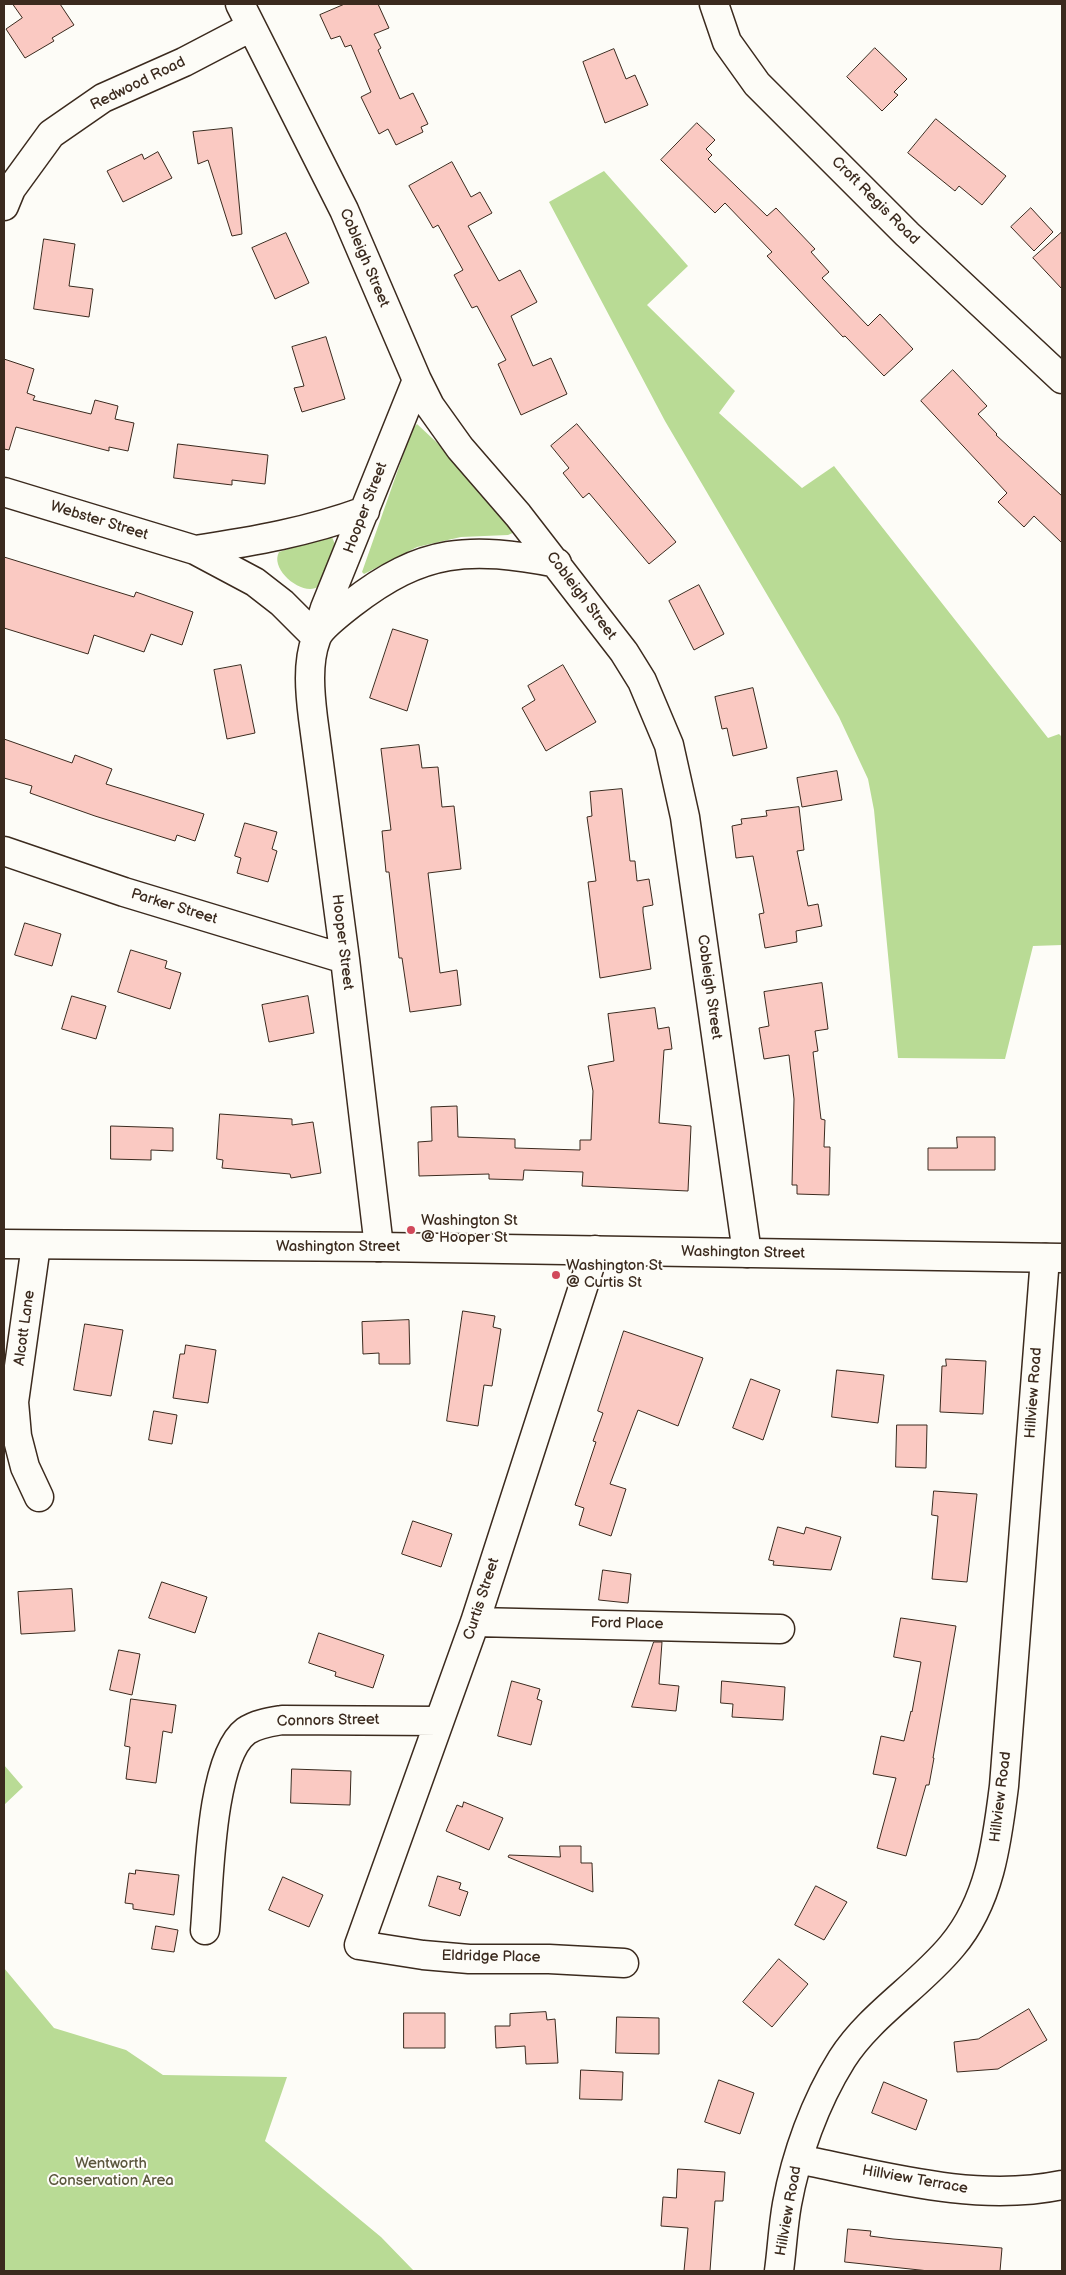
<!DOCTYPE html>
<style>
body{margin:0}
#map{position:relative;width:1066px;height:2275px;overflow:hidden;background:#fdfcf7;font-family:"Balsamiq Sans",sans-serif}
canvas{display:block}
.frame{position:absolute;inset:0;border:5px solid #3b2a1e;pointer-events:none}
</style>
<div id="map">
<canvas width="1066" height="2275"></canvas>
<div class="frame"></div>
</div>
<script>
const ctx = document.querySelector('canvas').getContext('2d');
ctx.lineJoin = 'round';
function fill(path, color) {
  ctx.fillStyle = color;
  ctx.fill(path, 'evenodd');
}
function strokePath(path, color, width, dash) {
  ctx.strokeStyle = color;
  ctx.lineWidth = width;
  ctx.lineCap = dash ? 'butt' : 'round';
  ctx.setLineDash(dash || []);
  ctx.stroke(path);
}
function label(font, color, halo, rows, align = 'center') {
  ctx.font = font + ' "Balsamiq Sans",sans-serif';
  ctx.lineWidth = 4;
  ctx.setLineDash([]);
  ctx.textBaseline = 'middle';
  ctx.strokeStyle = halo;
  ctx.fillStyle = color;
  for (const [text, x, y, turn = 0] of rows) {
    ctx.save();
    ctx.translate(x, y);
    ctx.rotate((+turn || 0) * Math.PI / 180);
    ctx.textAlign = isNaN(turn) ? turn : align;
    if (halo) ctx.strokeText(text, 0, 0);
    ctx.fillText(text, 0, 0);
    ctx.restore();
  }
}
const green = new Path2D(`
 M 604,171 L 688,266 L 647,305 L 735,391 L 719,413 L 802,488 L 834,466 L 1048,738 L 1059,734 L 1062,737 L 1062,945 L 1033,946 L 1005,1059 L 898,1058 L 874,810 L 868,779 L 839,717 L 665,421 L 549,202 Z
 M 417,424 L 477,480 L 515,532 L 508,535 L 461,537 L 417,547 L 364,574 L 362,572 L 412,430 Z
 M 326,537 L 332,537 L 337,549 L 319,586 C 304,598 269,570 279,552 Z
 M 4,1765 L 23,1787 L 4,1805 Z
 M 4,1968 L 54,2028 L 126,2050 L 163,2075 L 287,2077 L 265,2141 L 381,2237 L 414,2271 L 4,2271 Z`);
const building = new Path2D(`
 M 13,4 L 60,4 L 74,25 L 52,38 L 54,41 L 25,58 L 6,29 L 22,18 Z
 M 345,4 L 378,4 L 389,28 L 374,34 L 381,48 L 378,50 L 400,99 L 413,93 L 428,124 L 421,127 L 423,132 L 396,145 L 388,129 L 379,134 L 361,97 L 371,92 L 351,45 L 345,47 L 340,36 L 331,39 L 320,15 Z
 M 875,48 L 907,79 L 894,92 L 898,95 L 882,111 L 847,77 Z
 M 614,49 L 626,79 L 635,75 L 648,105 L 605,123 L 583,62 Z
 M 936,119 L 1006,176 L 982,205 L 959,186 L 955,191 L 908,153 Z
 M 697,123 L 715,140 L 706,149 L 712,155 L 708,159 L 767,216 L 776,208 L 815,249 L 811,252 L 829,272 L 822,278 L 868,326 L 880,314 L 913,349 L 884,376 L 845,336 L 843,337 L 767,256 L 772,252 L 725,203 L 715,213 L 661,160 Z
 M 232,128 L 242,234 L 232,236 L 208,160 L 198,164 L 193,132 Z
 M 158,152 L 172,178 L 123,202 L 107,171 L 142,154 L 144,159 Z
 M 452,162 L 471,197 L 480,192 L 492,213 L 468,226 L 499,281 L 520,270 L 537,302 L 511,316 L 533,366 L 551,358 L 567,394 L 521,415 L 498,364 L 506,360 L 477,306 L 472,308 L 454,275 L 463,270 L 438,225 L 433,228 L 409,186 Z
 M 1031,208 L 1053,232 L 1034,251 L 1011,227 Z
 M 1062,232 L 1062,289 L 1033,258 Z
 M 286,233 L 309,283 L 275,299 L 252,248 Z
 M 44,239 L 75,244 L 69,286 L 93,289 L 89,317 L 34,309 Z
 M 326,337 L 345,399 L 302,412 L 294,388 L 304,386 L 292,347 Z
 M 4,359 L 34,369 L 27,393 L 35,396 L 33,400 L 91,414 L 95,400 L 118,406 L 115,419 L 134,423 L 128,451 L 109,447 L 109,451 L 16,427 L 9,450 L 4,449 Z
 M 953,370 L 987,406 L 978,414 L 997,434 L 996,435 L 1062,496 L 1062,543 L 1034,516 L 1024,527 L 998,502 L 1007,493 L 921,401 Z
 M 577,424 L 676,542 L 649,564 L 589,493 L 583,498 L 563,473 L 569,468 L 551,446 Z
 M 178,444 L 268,455 L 265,484 L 232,480 L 232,485 L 174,478 Z
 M 4,557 L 134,597 L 136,592 L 193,612 L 182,645 L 151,634 L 144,652 L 94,635 L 88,654 L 4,628 Z
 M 699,585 L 724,634 L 694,650 L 669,601 Z
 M 393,629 L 428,640 L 407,711 L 370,698 Z
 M 241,665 L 255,733 L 227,739 L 214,670 Z
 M 563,665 L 596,722 L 546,751 L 522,708 L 535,700 L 528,686 Z
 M 753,688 L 767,748 L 733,756 L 727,728 L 722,729 L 715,697 Z
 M 4,739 L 72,763 L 75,755 L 112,769 L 106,784 L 204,814 L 195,841 L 177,835 L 175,841 L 95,816 L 30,793 L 32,786 L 4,778 Z
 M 419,745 L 422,768 L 438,767 L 442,807 L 454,806 L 461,869 L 428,873 L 440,973 L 457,970 L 461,1005 L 410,1012 L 402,958 L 399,958 L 389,872 L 386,872 L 382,831 L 391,830 L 381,749 Z
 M 837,771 L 842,800 L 802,807 L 797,778 Z
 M 622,789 L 630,861 L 635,861 L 637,881 L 649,879 L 653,905 L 643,907 L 643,912 L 651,969 L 600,978 L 588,882 L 596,881 L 587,817 L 592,816 L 590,792 Z
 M 799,807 L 804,850 L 797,851 L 808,906 L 818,904 L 822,926 L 796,931 L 797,942 L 765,948 L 759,914 L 764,913 L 753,856 L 736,858 L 732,826 L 742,824 L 741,819 L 767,816 L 766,811 Z
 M 245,823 L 277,832 L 272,849 L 277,851 L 268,882 L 237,873 L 241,858 L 235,856 Z
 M 25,923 L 61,934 L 52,966 L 15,955 Z
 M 131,950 L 167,961 L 165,968 L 181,973 L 170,1009 L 118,992 Z
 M 822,983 L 828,1029 L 815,1031 L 818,1051 L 813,1052 L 821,1119 L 825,1120 L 824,1147 L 830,1147 L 829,1195 L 797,1194 L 797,1185 L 792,1185 L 794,1099 L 789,1055 L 764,1059 L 759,1028 L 769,1026 L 764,992 Z
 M 72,996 L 106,1006 L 96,1039 L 62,1029 Z
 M 308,996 L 314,1033 L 269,1042 L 262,1005 Z
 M 655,1008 L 658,1029 L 669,1027 L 672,1049 L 664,1050 L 659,1123 L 691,1126 L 688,1191 L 582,1186 L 583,1172 L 524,1170 L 523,1180 L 489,1179 L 489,1174 L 419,1176 L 418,1142 L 432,1141 L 431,1107 L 457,1106 L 458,1137 L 515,1139 L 515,1148 L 580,1150 L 580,1140 L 591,1140 L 593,1091 L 588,1066 L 614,1061 L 608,1014 Z
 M 220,1114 L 292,1119 L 292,1125 L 313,1122 L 321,1173 L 291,1178 L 290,1174 L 222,1168 L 223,1160 L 217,1159 Z
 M 111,1126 L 173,1128 L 173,1151 L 151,1150 L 151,1160 L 111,1159 Z
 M 957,1137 L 995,1137 L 995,1170 L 928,1170 L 928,1148 L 957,1148 Z
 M 463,1311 L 495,1316 L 493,1327 L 501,1329 L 492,1386 L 484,1385 L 478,1426 L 447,1421 Z
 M 409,1320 L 410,1364 L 379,1364 L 379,1353 L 363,1354 L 362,1322 Z
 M 85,1324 L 123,1330 L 111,1396 L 74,1390 Z
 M 624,1331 L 703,1358 L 678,1426 L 638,1410 L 610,1484 L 626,1489 L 611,1536 L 579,1525 L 584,1508 L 575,1505 L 596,1442 L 593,1441 L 603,1413 L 598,1411 Z
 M 186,1345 L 216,1350 L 208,1403 L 173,1398 L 180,1354 L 184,1354 Z
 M 946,1359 L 986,1361 L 983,1414 L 940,1412 L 942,1366 L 946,1366 Z
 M 837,1370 L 884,1375 L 878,1423 L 832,1417 Z
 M 751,1379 L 780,1390 L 763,1440 L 733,1428 Z
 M 154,1411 L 177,1415 L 172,1444 L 149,1440 Z
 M 897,1425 L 927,1425 L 926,1468 L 896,1467 Z
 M 934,1491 L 977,1494 L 967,1582 L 932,1579 L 938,1516 L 932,1515 Z
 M 413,1521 L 452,1534 L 441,1567 L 402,1554 Z
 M 778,1527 L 804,1534 L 806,1527 L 841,1537 L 831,1570 L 773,1565 L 774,1561 L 769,1560 Z
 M 603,1570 L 631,1574 L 628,1603 L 599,1600 Z
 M 162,1582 L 207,1597 L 195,1633 L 149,1618 Z
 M 72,1589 L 75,1631 L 21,1634 L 18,1592 Z
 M 901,1618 L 956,1626 L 933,1758 L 934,1758 L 929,1785 L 926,1785 L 906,1856 L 877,1848 L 896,1778 L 873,1774 L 881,1736 L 904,1741 L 911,1711 L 912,1712 L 921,1662 L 894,1657 Z
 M 319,1633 L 384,1655 L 373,1688 L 335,1676 L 336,1672 L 309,1663 Z
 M 654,1642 L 662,1642 L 659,1684 L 679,1686 L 676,1711 L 632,1707 Z
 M 119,1650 L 140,1654 L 132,1695 L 110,1690 Z
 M 512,1681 L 540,1689 L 537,1699 L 542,1701 L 531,1745 L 498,1736 Z
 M 722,1681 L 785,1687 L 783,1720 L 732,1717 L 733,1704 L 721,1703 Z
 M 131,1699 L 176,1705 L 172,1733 L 163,1731 L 156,1783 L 126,1779 L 130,1747 L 125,1746 Z
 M 292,1769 L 351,1771 L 350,1805 L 291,1803 Z
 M 464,1802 L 503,1818 L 489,1850 L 446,1831 L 457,1805 L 462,1807 Z
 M 560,1846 L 581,1846 L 581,1863 L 592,1863 L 593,1892 L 508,1857 L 509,1855 L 560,1857 Z
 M 136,1870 L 179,1875 L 174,1915 L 133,1909 L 133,1904 L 125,1903 L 129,1873 L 135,1874 Z
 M 438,1876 L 461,1883 L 459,1889 L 468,1892 L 460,1916 L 429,1906 Z
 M 283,1877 L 323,1895 L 309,1927 L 269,1910 Z
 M 816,1886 L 847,1902 L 824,1940 L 795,1925 Z
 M 156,1926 L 178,1930 L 174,1952 L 152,1949 Z
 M 779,1959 L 808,1984 L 772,2027 L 743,2002 Z
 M 1029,2009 L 1047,2040 L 998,2069 L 957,2072 L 954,2042 L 978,2039 Z
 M 546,2012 L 547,2020 L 555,2019 L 558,2063 L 526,2064 L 525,2046 L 496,2048 L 495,2026 L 510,2026 L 510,2014 Z
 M 404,2013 L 445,2013 L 445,2048 L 404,2048 Z
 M 617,2017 L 659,2018 L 659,2054 L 616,2053 Z
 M 581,2070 L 623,2072 L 622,2100 L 580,2099 Z
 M 719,2080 L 754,2093 L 740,2134 L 705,2122 Z
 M 884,2082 L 927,2100 L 916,2130 L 872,2113 Z
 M 678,2169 L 725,2172 L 723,2201 L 715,2201 L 710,2271 L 684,2271 L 688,2228 L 661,2226 L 663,2197 L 676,2198 Z
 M 848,2229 L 871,2231 L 870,2236 L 893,2239 L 1002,2248 L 1000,2271 L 929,2271 L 845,2262 Z`);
const street = new Path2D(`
 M 240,4 L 344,210 L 417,380 L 430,406 L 460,448 L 518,515 L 624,652 L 642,681 L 669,745 L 685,817 L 747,1253
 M 714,4 L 727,42 L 757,84 L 907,234 L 1062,379
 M 4,206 L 11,189 L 51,134 L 103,98 L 184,62 L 251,27
 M 4,492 L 195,550 L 255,582 L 282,603 L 316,637 L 325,608 L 417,380
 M 195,550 C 256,541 307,532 365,511
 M 4,851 L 124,892 L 345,959
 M 36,1245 L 14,1402 L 17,1436 L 25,1467 L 39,1497
 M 379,1247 L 345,959 L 313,718 C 310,693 307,663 316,639 C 319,629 342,611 351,604 C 423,548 469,546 557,563
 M 595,1250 L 475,1622 L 359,1945 L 423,1955 L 469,1959 L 549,1959 L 624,1963
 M 475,1622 L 780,1629
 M 205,1930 C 209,1885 210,1758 246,1731 C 256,1724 270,1722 282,1720 L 439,1721
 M 798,2159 C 884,2176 974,2203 1062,2185
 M 779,2271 C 782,2249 783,2226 787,2204 C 796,2155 815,2102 842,2059 C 870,2015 919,1986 952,1946 C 990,1901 997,1842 1004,1786 L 1045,1258`);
const secondary = new Path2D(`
 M 4,1244 L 379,1247 L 1062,1258`);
const markers = [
 [411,1230,5,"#d1495b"],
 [556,1275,5,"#d1495b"]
];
const streetNames = [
 ["Redwood Road",138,84,-26],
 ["Croft Regis Road",875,201,45],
 ["Cobleigh Street",364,258,67],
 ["Hooper Street",366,508,-69],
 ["Webster Street",99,521,17],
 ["Cobleigh Street",581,596,53],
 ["Parker Street",174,907,17],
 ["Hooper Street",342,942,83],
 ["Cobleigh Street",709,987,82],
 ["Washington Street",338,1247],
 ["Washington Street",743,1253,1],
 ["Alcott Lane",25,1328,-82],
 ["Hillview Road",1034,1393,-86],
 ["Curtis Street",482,1599,-72],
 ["Ford Place",627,1624,1],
 ["Connors Street",328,1721,-1],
 ["Hillview Road",1001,1797,-83],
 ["Eldridge Place",491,1957,1],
 ["Hillview Terrace",915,2180,10],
 ["Hillview Road",789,2211,-80]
];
const poiNames = [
 ["Washington St",421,1221],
 ["@ Hooper St",421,1238],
 ["Washington St",566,1266],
 ["@ Curtis St",566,1283]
];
const parkNames = [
 ["Wentworth",111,2164],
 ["Conservation Area",111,2181]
];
fill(green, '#b9db95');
fill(building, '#fac9c2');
strokePath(building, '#3b2a1e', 1);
strokePath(street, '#3b2a1e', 31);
strokePath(secondary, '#3b2a1e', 31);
strokePath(street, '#fdfcf7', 28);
strokePath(secondary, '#fdfcf7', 28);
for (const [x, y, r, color] of markers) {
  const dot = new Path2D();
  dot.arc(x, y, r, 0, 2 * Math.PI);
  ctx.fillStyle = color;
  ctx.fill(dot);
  strokePath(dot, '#fdfcf7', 2);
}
label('15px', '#3b2a1e', '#fdfcf7', streetNames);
label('15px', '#3b2a1e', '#fdfcf7', poiNames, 'left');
label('15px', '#5a563c', '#fdfcf7', parkNames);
</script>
